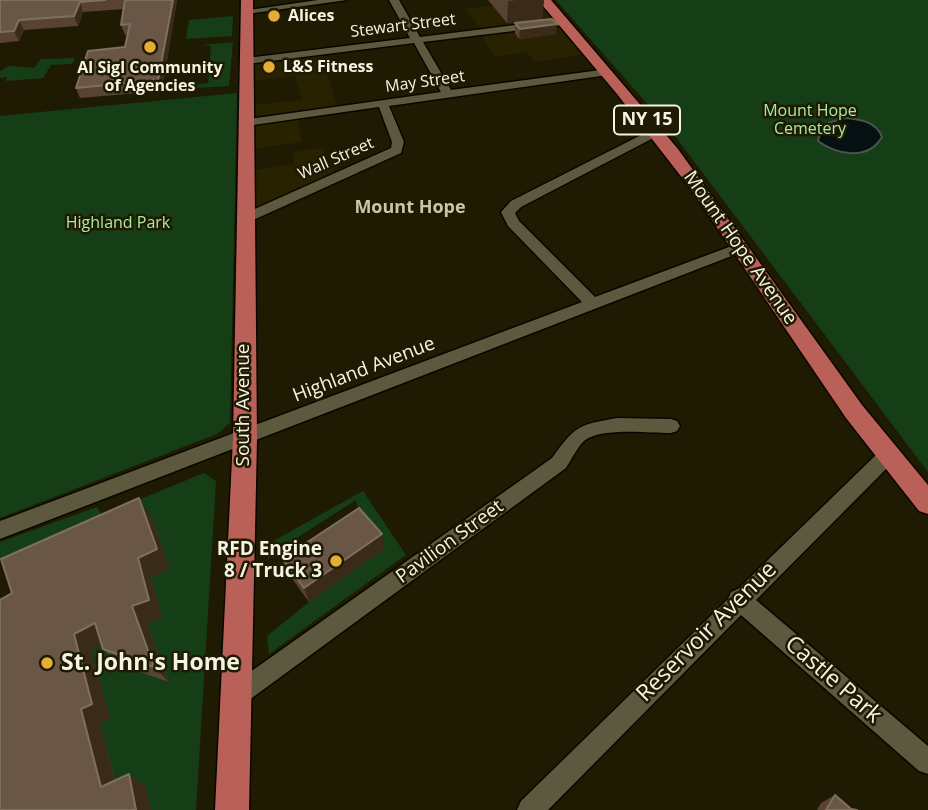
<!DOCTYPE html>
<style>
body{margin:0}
canvas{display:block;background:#1f1b03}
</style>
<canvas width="928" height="810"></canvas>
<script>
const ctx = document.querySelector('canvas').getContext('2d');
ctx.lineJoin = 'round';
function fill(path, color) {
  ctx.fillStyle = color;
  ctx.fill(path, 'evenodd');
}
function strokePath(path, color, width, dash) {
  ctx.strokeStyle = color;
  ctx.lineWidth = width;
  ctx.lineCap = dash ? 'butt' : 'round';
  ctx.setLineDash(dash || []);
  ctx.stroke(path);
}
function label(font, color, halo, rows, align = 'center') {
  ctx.font = font + ' "Open Sans",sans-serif';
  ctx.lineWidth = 5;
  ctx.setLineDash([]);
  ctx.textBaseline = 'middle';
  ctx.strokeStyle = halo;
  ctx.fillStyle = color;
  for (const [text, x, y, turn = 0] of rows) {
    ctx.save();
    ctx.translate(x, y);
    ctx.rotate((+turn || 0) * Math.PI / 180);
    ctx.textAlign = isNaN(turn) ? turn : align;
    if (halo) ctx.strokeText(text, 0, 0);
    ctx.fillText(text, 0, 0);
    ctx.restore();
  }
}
const built = new Path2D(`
 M 539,0 L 553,16 L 552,20 L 481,29 L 466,9 Z
 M 553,26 L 562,28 L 585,54 L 534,62 L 527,52 L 496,57 L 482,36 Z
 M 321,51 L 338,109 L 297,115 L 302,142 L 246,150 L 246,106 L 303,100 L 295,76 L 247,81 L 247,61 Z
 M 322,148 L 337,178 L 244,219 L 245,172 L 294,164 L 294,152 Z`);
const green = new Path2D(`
 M 556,0 L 928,0 L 928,472 L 672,132 Z
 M 233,16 L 232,36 L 186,39 L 189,20 Z
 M 233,42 L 229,86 L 179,89 L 179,87 L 208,83 L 211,46 L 203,45 Z
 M 75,58 L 72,64 L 51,65 L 43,78 L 6,81 L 7,77 L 0,78 L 0,71 L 9,66 L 34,68 L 41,59 Z
 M 237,93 L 230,423 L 217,434 L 0,518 L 0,116 Z
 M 204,473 L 216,481 L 196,810 L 151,810 L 119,798 L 100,723 L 110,718 L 91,651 L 111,640 L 168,682 L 147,624 L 162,617 L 151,577 L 16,552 L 0,559 L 0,542 L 97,507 L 102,515 Z
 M 363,491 L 406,555 L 269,654 L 267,636 L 309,602 L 362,523 L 356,500 L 270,555 L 268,562 L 268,544 Z`);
const water = new Path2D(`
 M 844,118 C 859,119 876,121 882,137 C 868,161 837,155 818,141 L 822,125 Z`);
const minor = new Path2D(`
 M 318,0 L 347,0 L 247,14 L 242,11 Z
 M 389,0 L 399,0 L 420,37 L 563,19 L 568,22 L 563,25 L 423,42 L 451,90 L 608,69 L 613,72 L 608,75 L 389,106 L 404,142 L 401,153 L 249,222 L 239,222 L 239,216 L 391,148 L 392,142 L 379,107 L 246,126 L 242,124 L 242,120 L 441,92 L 414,43 L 247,64 L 242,61 L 247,58 L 410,38 Z
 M 657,127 L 661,128 L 661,134 L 521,207 L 515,213 L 519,221 L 595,297 L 737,244 L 747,244 L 747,250 L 0,539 L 0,521 L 582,302 L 508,226 L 501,212 L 511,201 Z
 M 617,418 L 671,419 L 677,421 L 680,426 L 677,431 L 671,433 C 650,433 600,427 584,441 C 577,448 571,460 566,468 L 245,703 L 237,707 L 229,703 L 225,695 L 229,687 L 552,458 C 576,425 578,425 617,418 Z
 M 886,449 L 893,452 L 895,457 L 893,462 L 756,600 L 928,746 L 928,774 L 919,771 L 741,615 L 548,810 L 517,810 L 521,801 L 728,599 L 731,592 L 738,589 L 879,452 Z`);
const major = new Path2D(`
 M 241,0 L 253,0 L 257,438 L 249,810 L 215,810 L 233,438 Z
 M 538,0 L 551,0 L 678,149 L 862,405 L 928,485 L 928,514 L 919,511 L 846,418 L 690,188 L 617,94 Z`);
const wall = new Path2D(`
 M 0,0 L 177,0 L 162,91 L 80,98 L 76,88 L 125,47 L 128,35 L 125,35 L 121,25 L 124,9 L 83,12 L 78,26 L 24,30 L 19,41 L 0,43 Z
 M 488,0 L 544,0 L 542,19 L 507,23 Z
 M 515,23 L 556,34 L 519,39 L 515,33 Z
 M 152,518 L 170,568 L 151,577 L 162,617 L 147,624 L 169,682 L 119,665 L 103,649 L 102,645 L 91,651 L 110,718 L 100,723 L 115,781 L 145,786 L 151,810 L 0,810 Z
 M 384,549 L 309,602 L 288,573 L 282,559 Z
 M 835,795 L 851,809 L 857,810 L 817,810 L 821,803 Z`);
const shadedWall = new Path2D(`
 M 173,0 L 177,0 L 162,91 L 158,80 Z
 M 517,0 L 544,0 L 542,19 L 507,23 L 508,1 Z
 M 80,2 L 83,12 L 78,26 L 74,16 Z
 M 19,20 L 24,30 L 19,41 L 14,31 Z
 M 557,24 L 556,34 L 519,39 L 520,29 Z
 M 139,498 L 152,518 L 170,568 L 151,577 L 162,617 L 147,624 L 169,682 L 154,667 L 132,606 L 138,558 Z
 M 382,534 L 384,549 L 309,602 L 304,588 Z
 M 95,623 L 111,640 L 91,651 L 110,718 L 100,723 L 119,798 L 101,787 L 81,709 L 74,634 Z
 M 129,774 L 145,786 L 151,810 L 136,810 Z`);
const building = new Path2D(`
 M 0,0 L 105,0 L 80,2 L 74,16 L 19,20 L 14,31 L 0,32 Z
 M 125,0 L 173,0 L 158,80 L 76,88 L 88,51 L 125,47 L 130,24 L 121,25 Z
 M 552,19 L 557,24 L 520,29 L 515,23 Z
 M 139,498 L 157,549 L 138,558 L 149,600 L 132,606 L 154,667 L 103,649 L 95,623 L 74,634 L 92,704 L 81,709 L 101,787 L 129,774 L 136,810 L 0,810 L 0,600 L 12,593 L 1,559 Z
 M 359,508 L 382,534 L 304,588 L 282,559 Z
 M 835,795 L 851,809 L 857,810 L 826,810 Z`);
const markers = [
 [274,16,7,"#e4ae35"],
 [150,47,7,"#e4ae35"],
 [269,67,7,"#e4ae35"],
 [336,561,7,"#e4ae35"],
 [47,663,7,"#e4ae35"]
];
const farPoinames = [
 ["Alices",288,16],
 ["L&S Fitness",283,67],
 ["Al Sigl Community",150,68,"center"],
 ["of Agencies",150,86,"center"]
];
const farStreetnames = [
 ["Stewart Street",403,26,-7],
 ["May Street",425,82,-8],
 ["Wall Street",336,159,-24]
];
const farParknames = [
 ["Mount Hope",810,111],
 ["Cemetery",810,129],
 ["Highland Park",118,223]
];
const shields = [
 [647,120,66]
];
const shieldNames = [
 ["NY 15",647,120]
];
const farNeighbourhoodnames = [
 ["Mount Hope",410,208]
];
const streetNames = [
 ["Mount Hope Avenue",740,248,55],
 ["Highland Avenue",364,370,-21],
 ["South Avenue",244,405,-90],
 ["Pavilion Street",450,542,-36]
];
const poiNames = [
 ["RFD Engine",322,550],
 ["8 / Truck 3",322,572]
];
const nearStreetnames = [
 ["Reservoir Avenue",707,632,-45],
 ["Castle Park",833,680,41]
];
const nearPoinames = [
 ["St. John's Home",61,663]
];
fill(built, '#282201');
fill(green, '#153d16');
fill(water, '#041011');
strokePath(water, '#4c5450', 2);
strokePath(minor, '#090600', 3);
strokePath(major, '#090600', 3);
fill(minor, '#5d593e');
fill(major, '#b96158');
fill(wall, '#584333');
fill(shadedWall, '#3a2b18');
fill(building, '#695646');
strokePath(building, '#7f6f5f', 2);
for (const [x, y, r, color] of markers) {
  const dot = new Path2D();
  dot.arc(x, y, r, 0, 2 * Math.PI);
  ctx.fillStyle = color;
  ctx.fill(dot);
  strokePath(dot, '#1f1b03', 2.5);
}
label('bold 16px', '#f5f3e3', '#1f1b03', farPoinames, 'left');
label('16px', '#f5f3e3', '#1f1b03', farStreetnames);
label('16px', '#a5eca3', '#1f1b03', farParknames);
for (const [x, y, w] of shields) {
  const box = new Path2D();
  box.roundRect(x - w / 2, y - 14.5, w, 29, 5);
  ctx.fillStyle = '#1f1b03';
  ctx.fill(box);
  strokePath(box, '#f5f3e3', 2);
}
label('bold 18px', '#f5f3e3', null, shieldNames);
label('bold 18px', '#c9c5a7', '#1f1b03', farNeighbourhoodnames);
label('19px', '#f5f3e3', '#1f1b03', streetNames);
label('bold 19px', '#f5f3e3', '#1f1b03', poiNames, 'right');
label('23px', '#f5f3e3', '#1f1b03', nearStreetnames);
label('bold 23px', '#f5f3e3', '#1f1b03', nearPoinames, 'left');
</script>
